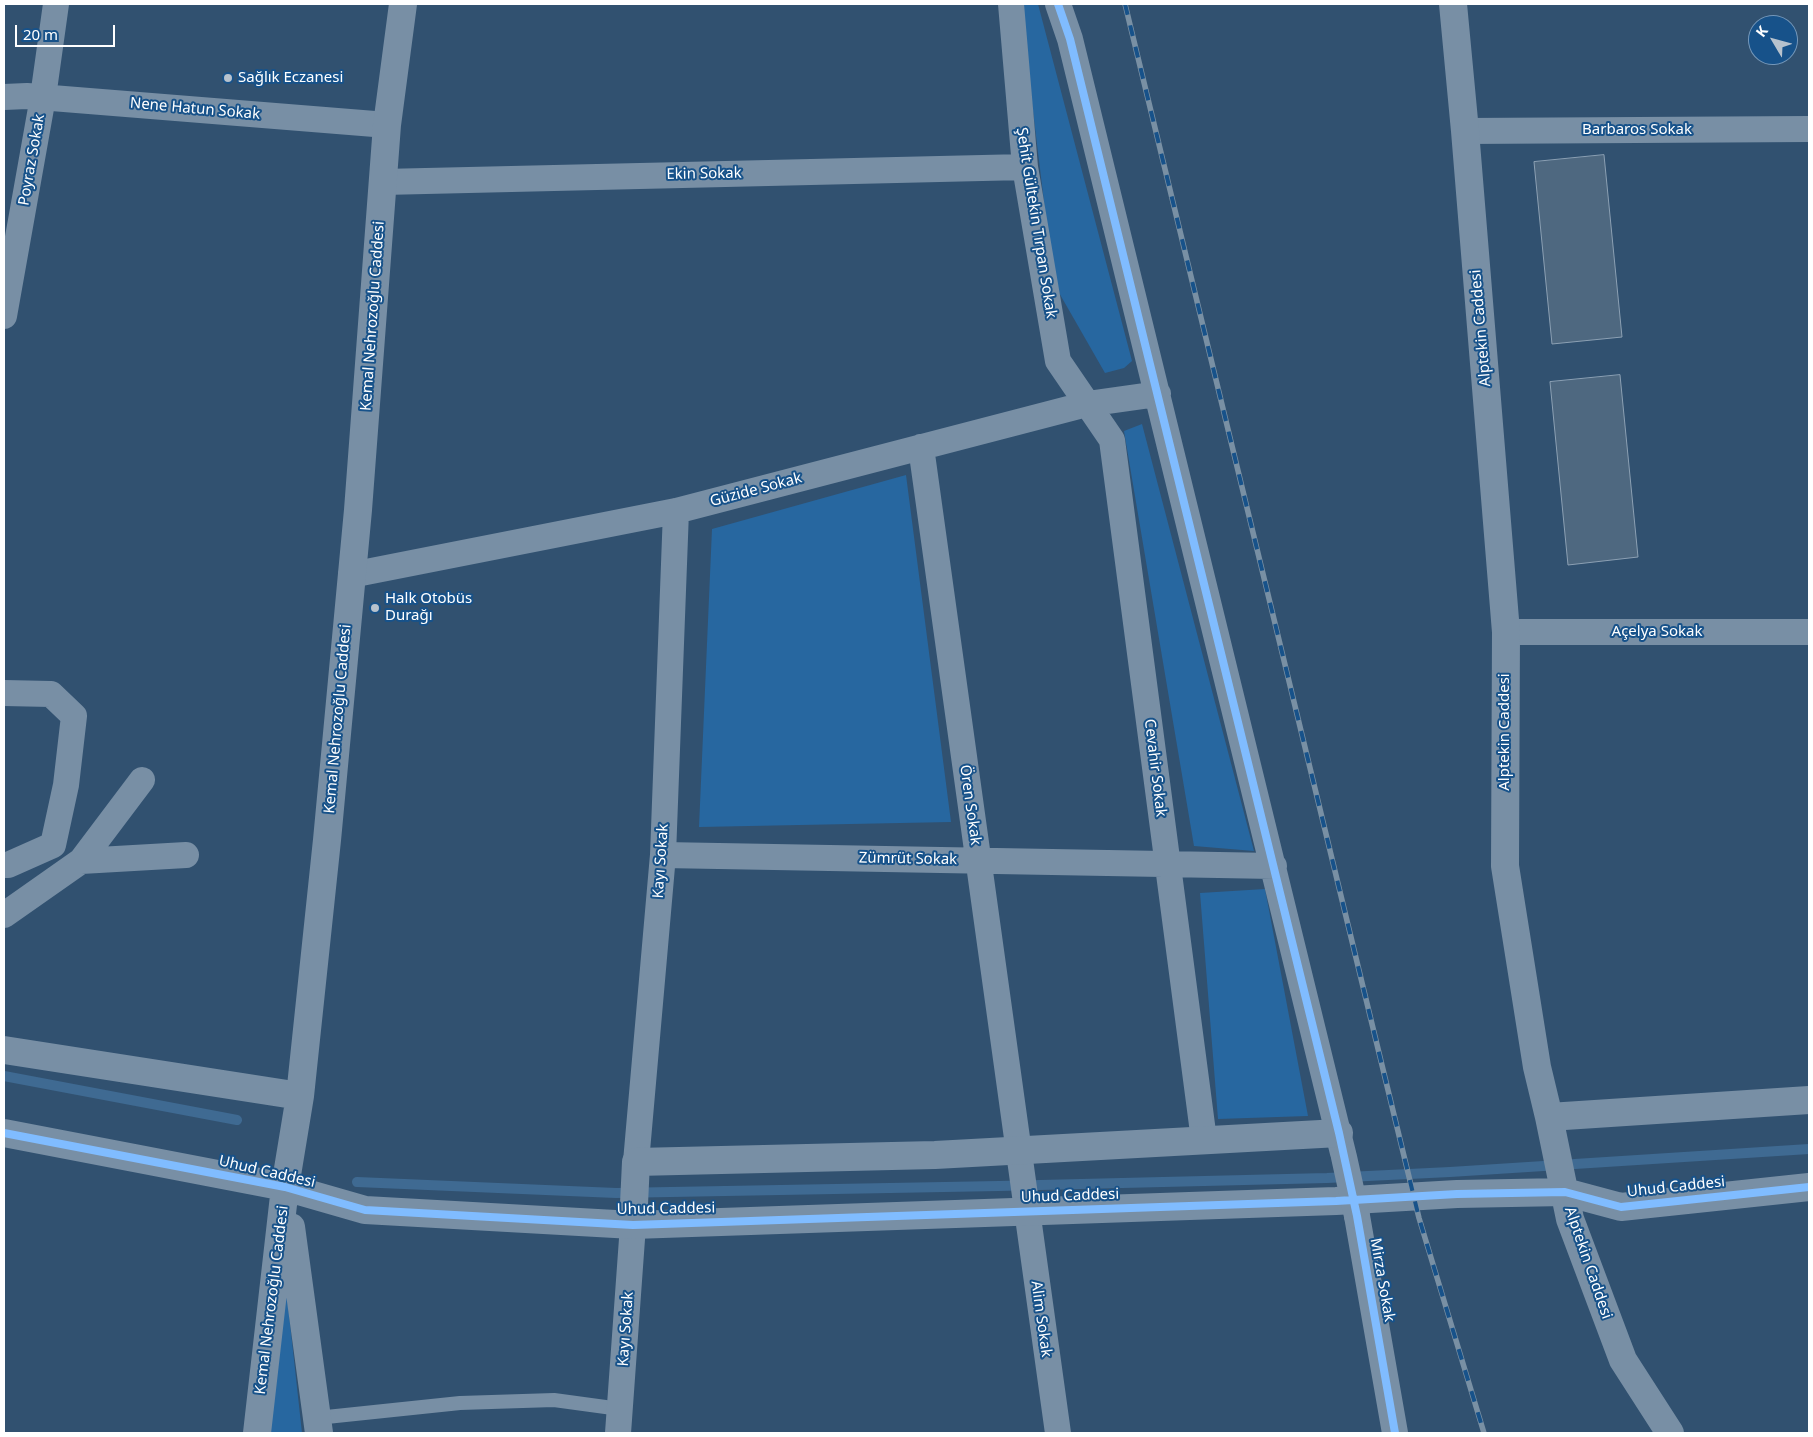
<!DOCTYPE html>
<meta charset="utf-8">
<style>
body{margin:0}
#map{position:relative;width:1813px;height:1437px;overflow:hidden;background:#315170;font-family:"Noto Sans",sans-serif}
canvas{display:block}
.frame{position:absolute;inset:0;border:5px solid #fff;pointer-events:none}
.north{position:absolute;left:1748px;top:15px;width:50px;height:50px;box-sizing:border-box;background:#17528a;border:1px solid #7497b9;border-radius:50%;rotate:307deg;font-size:14px;font-weight:700;line-height:20px;text-align:center;color:#fff}
.north::after{content:'';display:block;margin:auto;width:18px;height:22px;background:#b7c2cd;clip-path:polygon(50% 0,100% 100%,50% 72%,0 100%)}
.scale{position:absolute;left:15px;top:25px;width:100px;height:22px;box-sizing:border-box;border:2px solid #fff;border-top:0;padding-left:6px;font-size:15px;line-height:18px;white-space:nowrap;color:#fff;-webkit-text-stroke:4px #17528a;paint-order:stroke}
</style>
<div id="map">
<canvas width="1813" height="1437"></canvas>
<div class="frame"></div>
<div class="north">K</div>
<div class="scale">20 m</div>
</div>
<script>
const ctx = document.querySelector('canvas').getContext('2d');
ctx.lineJoin = 'round';
function fill(path, color) {
  ctx.fillStyle = color;
  ctx.fill(path, 'evenodd');
}
function strokePath(path, color, width, dash) {
  ctx.strokeStyle = color;
  ctx.lineWidth = width;
  ctx.lineCap = dash ? 'butt' : 'round';
  ctx.setLineDash(dash || []);
  ctx.stroke(path);
}
function label(font, color, halo, rows, align = 'center') {
  ctx.font = font + ' "Noto Sans",sans-serif';
  ctx.lineWidth = 4;
  ctx.setLineDash([]);
  ctx.textBaseline = 'middle';
  ctx.strokeStyle = halo;
  ctx.fillStyle = color;
  for (const [text, x, y, turn = 0] of rows) {
    ctx.save();
    ctx.translate(x, y);
    ctx.rotate((+turn || 0) * Math.PI / 180);
    ctx.textAlign = isNaN(turn) ? turn : align;
    if (halo) ctx.strokeText(text, 0, 0);
    ctx.fillText(text, 0, 0);
    ctx.restore();
  }
}
const green = new Path2D(`
 M 1020,4 L 1038,4 L 1132,361 L 1124,368 L 1105,373 L 1054,284 Z
 M 1142,424 L 1254,851 L 1194,846 L 1124,431 Z
 M 906,475 L 951,822 L 699,827 L 712,529 Z
 M 1265,889 L 1308,1116 L 1218,1119 L 1200,893 Z
 M 285,1278 L 302,1433 L 263,1433 Z`);
const stream = new Path2D(`
 M 4,1076 L 237,1120
 M 357,1182 L 616,1193 L 999,1186 L 1327,1178 L 1450,1172 L 1809,1149`);
const building = new Path2D(`
 M 1604,155 L 1622,337 L 1552,344 L 1534,162 Z
 M 1620,375 L 1638,557 L 1568,565 L 1550,382 Z`);
const service = new Path2D(`
 M 317,1418 L 460,1403 L 554,1400 L 620,1409`);
const minor = new Path2D(`
 M 1011,4 L 1025,167 L 1058,361 L 1112,440 L 1204,1140
 M 1058,4 L 1070,39 L 1343,1153
 M 4,97 L 27,96 L 387,125
 M 1465,131 L 1809,129
 M 383,182 L 1025,167
 M 4,316 L 43,97 L 56,4
 M 921,447 L 1058,1433
 M 351,575 L 676,511 L 1087,404 L 1158,394
 M 1506,632 L 1809,632
 M 4,693 L 51,694 L 74,716 L 66,785 L 53,845 L 8,865 L 4,865
 M 663,855 L 1274,866
 M 81,861 L 186,855
 M 4,915 L 81,861 L 142,780
 M 636,1162 L 663,855 L 676,511
 M 1357,1216 L 1395,1433
 M 618,1433 L 633,1225`);
const tertiary = new Path2D(`
 M 1453,4 L 1465,131 L 1506,632 L 1505,866 L 1537,1067 L 1549,1117 L 1570,1219 L 1623,1360 L 1670,1433
 M 4,1050 L 300,1096
 M 1549,1117 L 1809,1100
 M 4,1133 L 285,1187 L 365,1210 L 633,1225 L 1336,1201 L 1457,1194 L 1565,1192 L 1621,1207 L 1809,1187
 M 633,1225 L 636,1162 L 935,1155 L 1339,1133
 M 291,1227 L 319,1433
 M 257,1433 L 285,1187 L 300,1096 L 327,840 L 358,510 L 387,125 L 403,4`);
const rail = new Path2D(`
 M 1125,4 L 1419,1218 L 1484,1433`);
const minorBridge = new Path2D(`
 M 1344,1157 L 1357,1216`);
const cycleway = new Path2D(`
 M 1058,4 L 1070,39 L 1339,1133 L 1357,1216 L 1395,1433
 M 4,1133 L 285,1187 L 365,1210 L 633,1225 L 1336,1201 L 1457,1194 L 1565,1192 L 1621,1207 L 1809,1187`);
const markers = [
 [228,78,5,"#b7c2cd"],
 [375,608,5,"#b7c2cd"]
];
const poiNames = [
 ["Sağlık Eczanesi",238,78],
 ["Halk Otobüs",385,599],
 ["Durağı",385,616]
];
const streetNames = [
 ["Nene Hatun Sokak",195,109,5],
 ["Barbaros Sokak",1637,130],
 ["Poyraz Sokak",32,160,-80],
 ["Ekin Sokak",704,174,-1],
 ["Şehit Gültekin Tırpan Sokak",1036,223,81],
 ["Kemal Nehrozoğlu Caddesi",373,316,-86],
 ["Alptekin Caddesi",1481,328,-95],
 ["Güzide Sokak",756,490,-15],
 ["Açelya Sokak",1657,632],
 ["Kemal Nehrozoğlu Caddesi",338,719,-85],
 ["Alptekin Caddesi",1505,732,-90],
 ["Cevahir Sokak",1155,768,83],
 ["Ören Sokak",970,805,82],
 ["Zümrüt Sokak",908,859,1],
 ["Kayı Sokak",661,861,-86],
 ["Uhud Caddesi",267,1172,13],
 ["Uhud Caddesi",1676,1187,-6],
 ["Uhud Caddesi",1070,1196,-2],
 ["Uhud Caddesi",666,1209,-1],
 ["Alptekin Caddesi",1588,1263,71],
 ["Mirza Sokak",1382,1280,80],
 ["Kemal Nehrozoğlu Caddesi",272,1300,-83],
 ["Alim Sokak",1041,1319,82],
 ["Kayı Sokak",626,1329,-86]
];
fill(green, '#2767a0');
strokePath(stream, '#3f6a92', 10);
fill(building, '#4e6880');
strokePath(building, '#8ca0b3', 1);
strokePath(service, '#788fa5', 14);
strokePath(minor, '#788fa5', 26);
strokePath(tertiary, '#788fa5', 28);
strokePath(rail, '#7990a4', 5.5);
strokePath(rail, '#17528a', 4, [11]);
strokePath(minorBridge, '#788fa5', 26);
strokePath(cycleway, '#80bcff', 8);
for (const [x, y, r, color] of markers) {
  const dot = new Path2D();
  dot.arc(x, y, r, 0, 2 * Math.PI);
  ctx.fillStyle = color;
  ctx.fill(dot);
  strokePath(dot, '#17528a', 2);
}
label('15px', '#fff', '#17528a', poiNames, 'left');
label('15px', '#fff', '#17528a', streetNames);
</script>
